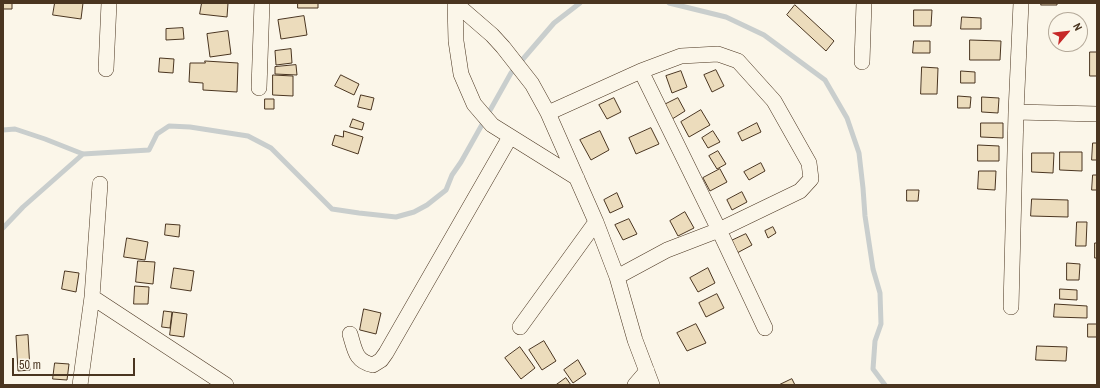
<!DOCTYPE html>
<style>
body{margin:0}
#map{position:relative;width:1100px;height:388px;overflow:hidden;background:#fbf6e9;font-family:"Archivo Narrow",sans-serif}
canvas{display:block}
.frame{position:absolute;inset:0;border:4px solid #4a3520;pointer-events:none}
.north{position:absolute;left:1048px;top:12px;width:40px;height:40px;box-sizing:border-box;background:#fbf6e9;border:1px solid #b4a999;border-radius:50%;rotate:62deg;font-size:11px;font-weight:700;line-height:16px;text-align:center;color:#4a3520}
.north::after{content:'';display:block;margin:auto;width:14px;height:18px;background:#c62828;clip-path:polygon(50% 0,100% 100%,50% 72%,0 100%)}
.scale{position:absolute;left:12px;top:358px;width:123px;height:18px;box-sizing:border-box;border:2px solid #4a3520;border-top:0;padding-left:5px;font-size:12px;line-height:14px;white-space:nowrap;color:#4a3520;-webkit-text-stroke:3px #fbf6e9;paint-order:stroke}
</style>
<div id="map">
<canvas width="1100" height="388"></canvas>
<div class="frame"></div>
<div class="north">N</div>
<div class="scale">50 m</div>
</div>
<script>
const ctx = document.querySelector('canvas').getContext('2d');
ctx.lineJoin = 'round';
function strokePath(path, color, width, dash) {
  ctx.strokeStyle = color;
  ctx.lineWidth = width;
  ctx.lineCap = dash ? 'butt' : 'round';
  ctx.setLineDash(dash || []);
  ctx.stroke(path);
}
function fill(path, color) {
  ctx.fillStyle = color;
  ctx.fill(path, 'evenodd');
}
const stream = new Path2D(`
 M 669,3 L 726,17 L 764,35 L 825,80 L 847,118 L 859,153 L 863,188 L 865,216 L 873,269 L 880,293 L 881,324 L 875,341 L 873,369 L 885,385
 M 3,130 L 15,129 L 45,139 L 83,154 L 149,150 L 157,134 L 169,126 L 190,127 L 248,136 L 271,148 L 332,209 L 359,213 L 396,217 L 414,212 L 427,205 L 446,190 L 452,175 L 461,162 L 511,73 L 554,23 L 580,3
 M 3,228 L 23,207 L 83,154`);
const building = new Path2D(`
 M 3,3 L 12,3 L 12,9 L 3,9 Z
 M 55,3 L 83,3 L 81,19 L 53,15 Z
 M 202,3 L 228,3 L 227,17 L 200,14 Z
 M 298,3 L 318,3 L 318,8 L 298,8 Z
 M 1042,3 L 1057,3 L 1057,5 L 1041,5 Z
 M 795,5 L 834,41 L 826,51 L 787,15 Z
 M 914,10 L 932,10 L 931,26 L 914,26 Z
 M 304,16 L 307,35 L 281,39 L 278,20 Z
 M 962,17 L 981,18 L 981,29 L 961,29 Z
 M 183,28 L 184,39 L 166,40 L 166,29 Z
 M 228,31 L 231,54 L 210,57 L 207,34 Z
 M 970,40 L 1001,41 L 1000,60 L 970,60 Z
 M 914,41 L 930,41 L 930,53 L 913,53 Z
 M 291,49 L 292,63 L 276,65 L 275,51 Z
 M 1090,52 L 1097,52 L 1097,76 L 1090,76 Z
 M 160,58 L 174,59 L 173,73 L 159,72 Z
 M 205,61 L 238,63 L 237,92 L 203,90 L 203,83 L 189,82 L 190,63 L 205,63 Z
 M 296,65 L 297,75 L 275,74 L 275,67 Z
 M 922,67 L 938,68 L 937,94 L 921,94 Z
 M 716,70 L 724,86 L 712,92 L 704,75 Z
 M 681,71 L 687,87 L 672,93 L 666,76 Z
 M 961,71 L 975,72 L 975,83 L 961,83 Z
 M 273,75 L 293,76 L 293,96 L 273,95 Z
 M 341,75 L 359,84 L 354,95 L 335,86 Z
 M 361,95 L 374,98 L 371,110 L 358,107 Z
 M 958,96 L 971,97 L 970,108 L 958,108 Z
 M 982,97 L 999,98 L 998,113 L 982,112 Z
 M 614,98 L 621,112 L 607,119 L 599,105 Z
 M 678,98 L 685,111 L 669,121 L 662,106 Z
 M 265,99 L 274,99 L 274,109 L 265,109 Z
 M 701,110 L 710,125 L 689,137 L 681,122 Z
 M 353,119 L 364,123 L 362,130 L 350,127 Z
 M 757,123 L 761,132 L 742,141 L 738,133 Z
 M 981,123 L 1003,123 L 1003,138 L 981,137 Z
 M 651,128 L 659,144 L 636,154 L 629,138 Z
 M 344,131 L 363,137 L 358,154 L 332,145 L 335,135 L 343,137 Z
 M 600,131 L 609,150 L 591,160 L 580,140 Z
 M 713,131 L 720,142 L 708,148 L 702,138 Z
 M 1093,143 L 1097,143 L 1097,160 L 1092,160 Z
 M 978,145 L 999,146 L 999,161 L 978,161 Z
 M 718,151 L 726,164 L 717,169 L 709,156 Z
 M 1060,152 L 1082,152 L 1082,171 L 1060,170 Z
 M 1032,153 L 1054,153 L 1053,173 L 1032,172 Z
 M 761,163 L 765,171 L 749,180 L 744,172 Z
 M 720,169 L 727,182 L 710,191 L 703,178 Z
 M 979,171 L 996,171 L 995,190 L 978,189 Z
 M 1093,175 L 1097,175 L 1097,190 L 1092,190 Z
 M 907,190 L 919,190 L 918,201 L 907,201 Z
 M 742,192 L 747,202 L 732,210 L 727,200 Z
 M 617,193 L 623,207 L 610,213 L 604,200 Z
 M 1032,199 L 1068,200 L 1068,217 L 1031,216 Z
 M 685,212 L 694,228 L 678,236 L 670,221 Z
 M 629,219 L 637,234 L 623,240 L 615,225 Z
 M 1077,222 L 1087,222 L 1086,246 L 1076,246 Z
 M 166,224 L 180,225 L 179,237 L 165,235 Z
 M 773,227 L 776,233 L 768,238 L 765,231 Z
 M 746,234 L 752,245 L 737,253 L 731,241 Z
 M 127,238 L 148,242 L 145,260 L 124,257 Z
 M 1095,243 L 1097,243 L 1097,258 L 1095,258 Z
 M 138,261 L 155,262 L 153,284 L 136,282 Z
 M 1067,263 L 1080,264 L 1079,280 L 1067,280 Z
 M 174,268 L 194,271 L 191,291 L 171,288 Z
 M 708,268 L 715,283 L 698,292 L 690,278 Z
 M 65,271 L 79,273 L 76,292 L 62,289 Z
 M 135,286 L 149,287 L 148,304 L 134,304 Z
 M 1060,289 L 1077,290 L 1077,300 L 1060,299 Z
 M 717,294 L 724,308 L 706,317 L 699,303 Z
 M 1055,304 L 1087,306 L 1087,318 L 1054,317 Z
 M 364,309 L 381,313 L 376,334 L 360,330 Z
 M 164,311 L 172,312 L 170,328 L 162,327 Z
 M 173,312 L 187,314 L 184,337 L 170,335 Z
 M 696,324 L 706,343 L 687,351 L 677,333 Z
 M 1088,324 L 1097,324 L 1097,337 L 1088,337 Z
 M 28,335 L 30,370 L 18,371 L 16,336 Z
 M 544,341 L 556,361 L 542,370 L 529,350 Z
 M 1037,346 L 1067,347 L 1066,361 L 1036,360 Z
 M 520,347 L 535,368 L 521,379 L 505,358 Z
 M 578,360 L 586,374 L 573,383 L 564,370 Z
 M 55,363 L 69,364 L 67,380 L 53,379 Z
 M 566,378 L 571,385 L 556,385 Z
 M 792,379 L 795,385 L 779,385 Z`);
const minor = new Path2D(`
 M 455,3 L 492,35 L 503,47 L 532,84 L 548,113 L 596,222 L 617,277 L 635,340 L 652,385
 M 455,3 L 456,41 L 461,74 L 474,104 L 492,125 L 577,178
 M 862,62 L 864,3
 M 106,69 L 109,3
 M 259,88 L 262,3
 M 1016,112 L 1097,114
 M 548,113 L 641,71
 M 617,277 L 667,250 L 719,230 L 641,71 L 681,56 L 718,54 L 738,61 L 774,101 L 809,163 L 811,179 L 800,191 L 719,230 L 765,328
 M 92,297 L 226,385
 M 1011,307 L 1016,112 L 1021,3
 M 520,327 L 596,222
 M 350,334 C 355,350 355,361 373,365 L 381,360 L 386,353 L 510,137
 M 80,385 L 92,297 L 100,184
 M 635,385 L 647,371`);
strokePath(stream, '#c9cecd', 5);
fill(building, '#ecdcbc');
strokePath(building, '#4a3520', 1);
strokePath(minor, '#4a3520', 16);
strokePath(minor, '#fbf6e9', 15);
</script>
